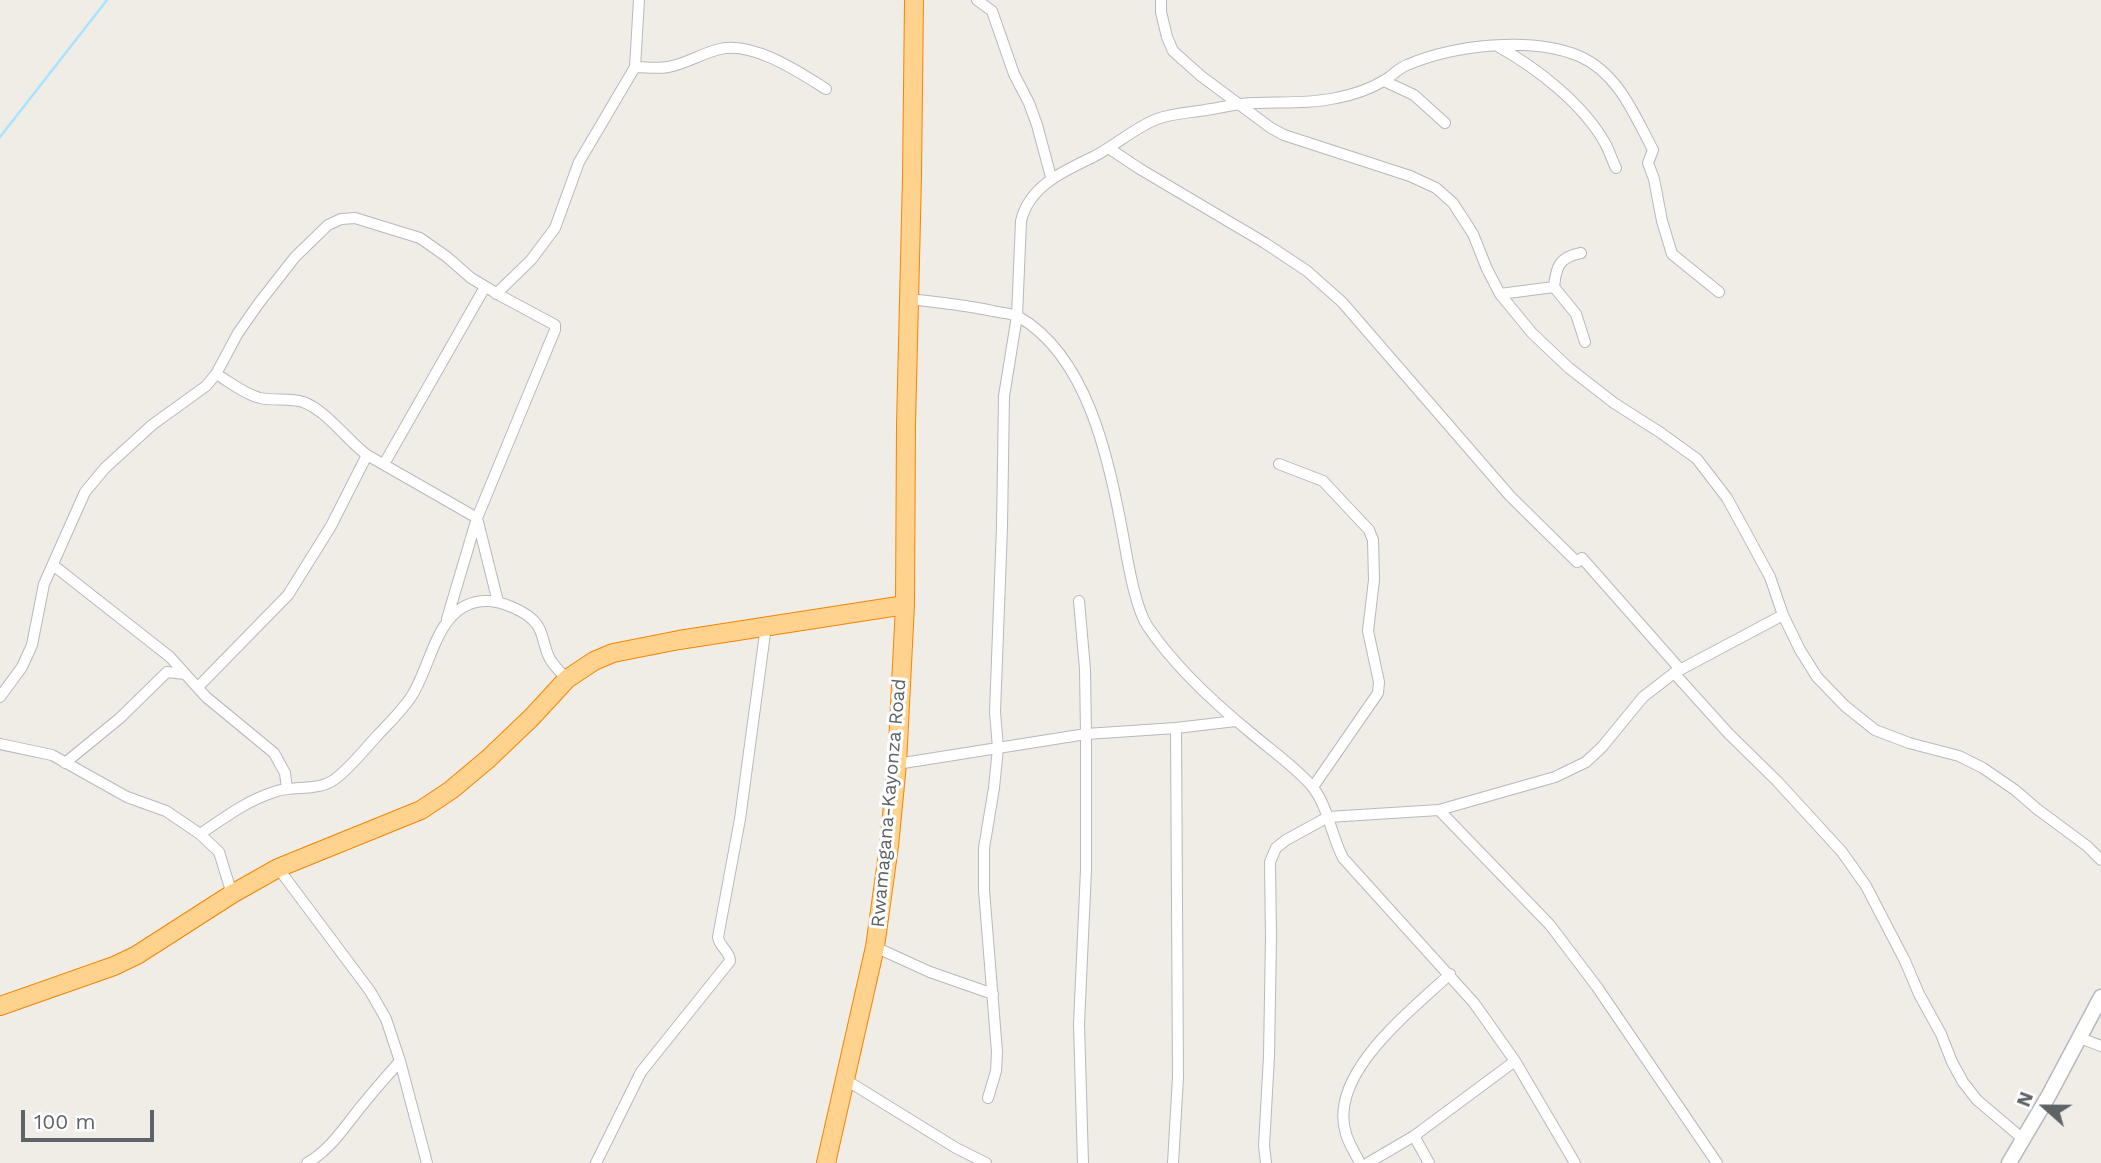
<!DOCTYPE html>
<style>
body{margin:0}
#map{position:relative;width:2101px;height:1163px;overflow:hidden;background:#f0ece6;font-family:"Work Sans",sans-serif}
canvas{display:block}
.north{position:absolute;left:2010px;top:1072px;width:70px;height:70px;-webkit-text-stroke:5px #fff;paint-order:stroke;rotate:291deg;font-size:19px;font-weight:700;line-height:28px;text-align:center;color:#5d6367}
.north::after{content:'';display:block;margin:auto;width:24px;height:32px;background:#5d6367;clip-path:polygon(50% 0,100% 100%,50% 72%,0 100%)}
.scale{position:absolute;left:21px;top:1110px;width:133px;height:32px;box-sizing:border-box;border:4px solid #5d6367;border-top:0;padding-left:9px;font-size:21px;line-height:24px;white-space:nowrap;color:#5d6367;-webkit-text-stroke:5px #fff;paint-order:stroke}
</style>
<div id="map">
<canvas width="2101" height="1163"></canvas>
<div class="north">N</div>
<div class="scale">100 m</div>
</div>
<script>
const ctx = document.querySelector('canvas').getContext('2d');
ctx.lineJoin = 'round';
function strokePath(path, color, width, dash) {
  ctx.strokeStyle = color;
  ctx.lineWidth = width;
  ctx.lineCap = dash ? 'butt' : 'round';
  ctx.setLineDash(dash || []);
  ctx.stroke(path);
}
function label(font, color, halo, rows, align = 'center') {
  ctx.font = font + ' "Work Sans",sans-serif';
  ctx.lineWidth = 6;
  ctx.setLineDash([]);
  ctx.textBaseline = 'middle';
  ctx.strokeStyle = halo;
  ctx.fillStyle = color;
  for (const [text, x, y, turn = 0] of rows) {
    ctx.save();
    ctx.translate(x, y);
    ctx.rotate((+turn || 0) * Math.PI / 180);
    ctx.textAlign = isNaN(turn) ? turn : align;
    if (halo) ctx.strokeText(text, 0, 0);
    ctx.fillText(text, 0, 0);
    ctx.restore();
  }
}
const stream = new Path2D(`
 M 0,137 L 107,0`);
const street = new Path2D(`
 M 977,0 L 992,11 L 1014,74 L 1029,103 L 1037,125 L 1051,177
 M 1161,0 L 1161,12 L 1167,37 L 1173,51 L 1201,76 L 1271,128 L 1284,135 L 1410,176 L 1436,188 L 1453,203 L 1473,234 L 1487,269 L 1500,294 L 1532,333 L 1569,368 L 1614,403 L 1661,433 L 1697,459 L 1727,498 L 1751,542 L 1770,577 L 1783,615 L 1800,650 L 1817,677 L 1845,706 L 1875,730 L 1909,743 L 1959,756 L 1983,768 L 2015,790 L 2037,809 L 2087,846 L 2101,860
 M 1499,47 C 1537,68 1583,104 1605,143 C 1609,150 1612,160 1616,168
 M 635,67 C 645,67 658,69 668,67 C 686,64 702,53 720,49 C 753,41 799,72 826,89
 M 1384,81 L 1414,95 L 1445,123
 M 1110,149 L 1140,169 L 1265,243 L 1307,271 L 1342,302 L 1510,496 L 1577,562 L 1582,558 L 1679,668 L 1674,673 L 1729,734 L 1777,781 L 1842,852 L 1866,886 L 1905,961 L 1919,994 L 1941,1034 L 1952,1062 L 1963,1082 L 1977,1100 L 2023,1139
 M 1581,253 C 1559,257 1556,267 1554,287 L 1576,314 L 1585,342
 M 496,294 L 531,260 L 555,228 L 579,162 L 635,67 L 639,0
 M 1500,294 L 1554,287
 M 909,299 C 937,302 965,305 993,311 C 1001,313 1011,313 1019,317 C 1087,356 1109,459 1122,530 C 1127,556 1134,606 1148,627 C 1176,668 1213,702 1251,733 C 1271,750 1294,766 1311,785 C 1328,805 1331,835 1343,858 L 1474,1003 L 1515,1061 L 1575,1163
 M 216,374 C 230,382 244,394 260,398 C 274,401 290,398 303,402 C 326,410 347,440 367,455 L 477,518 L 447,619
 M 384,464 L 485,287
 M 1279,464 L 1323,481 L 1369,530 L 1373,540 L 1374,580 L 1368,631 L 1379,682 L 1378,693 L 1313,787
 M 53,565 L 170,657 L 206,697 L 274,753 L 285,773 L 287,789
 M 1079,601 L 1085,669 L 1086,734 L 1086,870 L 1079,1024 L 1083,1163
 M 198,687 L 288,595 L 331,526 L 367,455
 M 0,697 L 22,667 L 32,645 L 44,584 L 85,492 L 105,468 L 152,425 L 206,386 L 216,374 L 238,333 L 259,303 L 295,257 L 328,225 L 341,219 L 355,218 L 420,238 L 447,257 L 471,278 L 501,296 L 555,325 L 555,330 L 477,518 L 498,602
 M 0,744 L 52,755 L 127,797 L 166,811 L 200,834 L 219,852 L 232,894
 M 65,763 L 120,718 L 167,672 L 185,674
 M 897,764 L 1086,734 L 1176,728 L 1236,721
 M 1439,810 L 1550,925 L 1597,987 L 1717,1163
 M 200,834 C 224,818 246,801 274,792 C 293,785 318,792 335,779 C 351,767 363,751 376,737 C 388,724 401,712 411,697 C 433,664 437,598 490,601 C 503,602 524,611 533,620 C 544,630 543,647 550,659 C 554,666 561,673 567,679
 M 278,868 L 370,991 L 386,1019 L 400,1061 L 427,1163
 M 875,947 L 930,972 L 993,994
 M 2080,1038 L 2101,1046
 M 846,1080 L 956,1148 L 986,1163
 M 988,1098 L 996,1071 L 997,1052 L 984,890 L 984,848 L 994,788 L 998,748 L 995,712 L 1002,527 L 1004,396 L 1017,316 L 1021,221 C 1029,186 1064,171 1093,157 C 1115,146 1134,128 1157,119 C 1170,114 1185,113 1199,111 C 1213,109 1227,106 1241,104 C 1272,101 1305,105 1336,98 C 1353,95 1370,89 1385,80 C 1393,75 1399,68 1407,65 C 1454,45 1531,36 1579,56 C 1618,73 1634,114 1653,150 L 1648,163 L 1654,179 L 1662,221 L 1672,254 L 1719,292
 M 1414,1136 L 1429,1163
 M 307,1163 C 331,1150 347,1123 364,1103 C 376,1088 388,1075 400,1061
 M 596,1163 L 641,1072 L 730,961 C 730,951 719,947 718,937 L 740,819 L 766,626
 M 1173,1163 L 1178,1077 L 1176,728
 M 1266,1163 L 1264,1146 L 1269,1056 L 1271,937 L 1270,862 L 1276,848 L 1286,840 L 1328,817 L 1439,810 L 1555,777 L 1586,762 L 1602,747 L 1643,697 L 1674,673 L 1783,615
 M 1360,1163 C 1355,1153 1349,1144 1346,1134 C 1327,1074 1412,1010 1450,974
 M 1368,1163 L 1414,1136 L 1515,1061`);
const secondary = new Path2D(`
 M 2009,1163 L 2049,1095 L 2101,997`);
const highway = new Path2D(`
 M 0,1006 L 114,966 L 137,955 L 232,894 L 278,868 L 421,810 L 451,790 L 488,759 L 532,717 L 567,679 L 594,661 L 613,653 L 679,640 L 905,605
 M 826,1163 L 875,947 L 889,846 L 897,764 L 905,605 L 906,425 L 912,177 L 914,0`);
const streetNames = [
 ["Rwamagana-Kayonza Road",889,803,-85]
];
strokePath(stream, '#a7e5ff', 2.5);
strokePath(street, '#b6b9bd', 12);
strokePath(secondary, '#b4babe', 17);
strokePath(highway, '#f68500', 20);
strokePath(street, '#fff', 10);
strokePath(secondary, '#fff', 14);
strokePath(highway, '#ffd28e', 18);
label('19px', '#5d6367', '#fff', streetNames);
</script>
